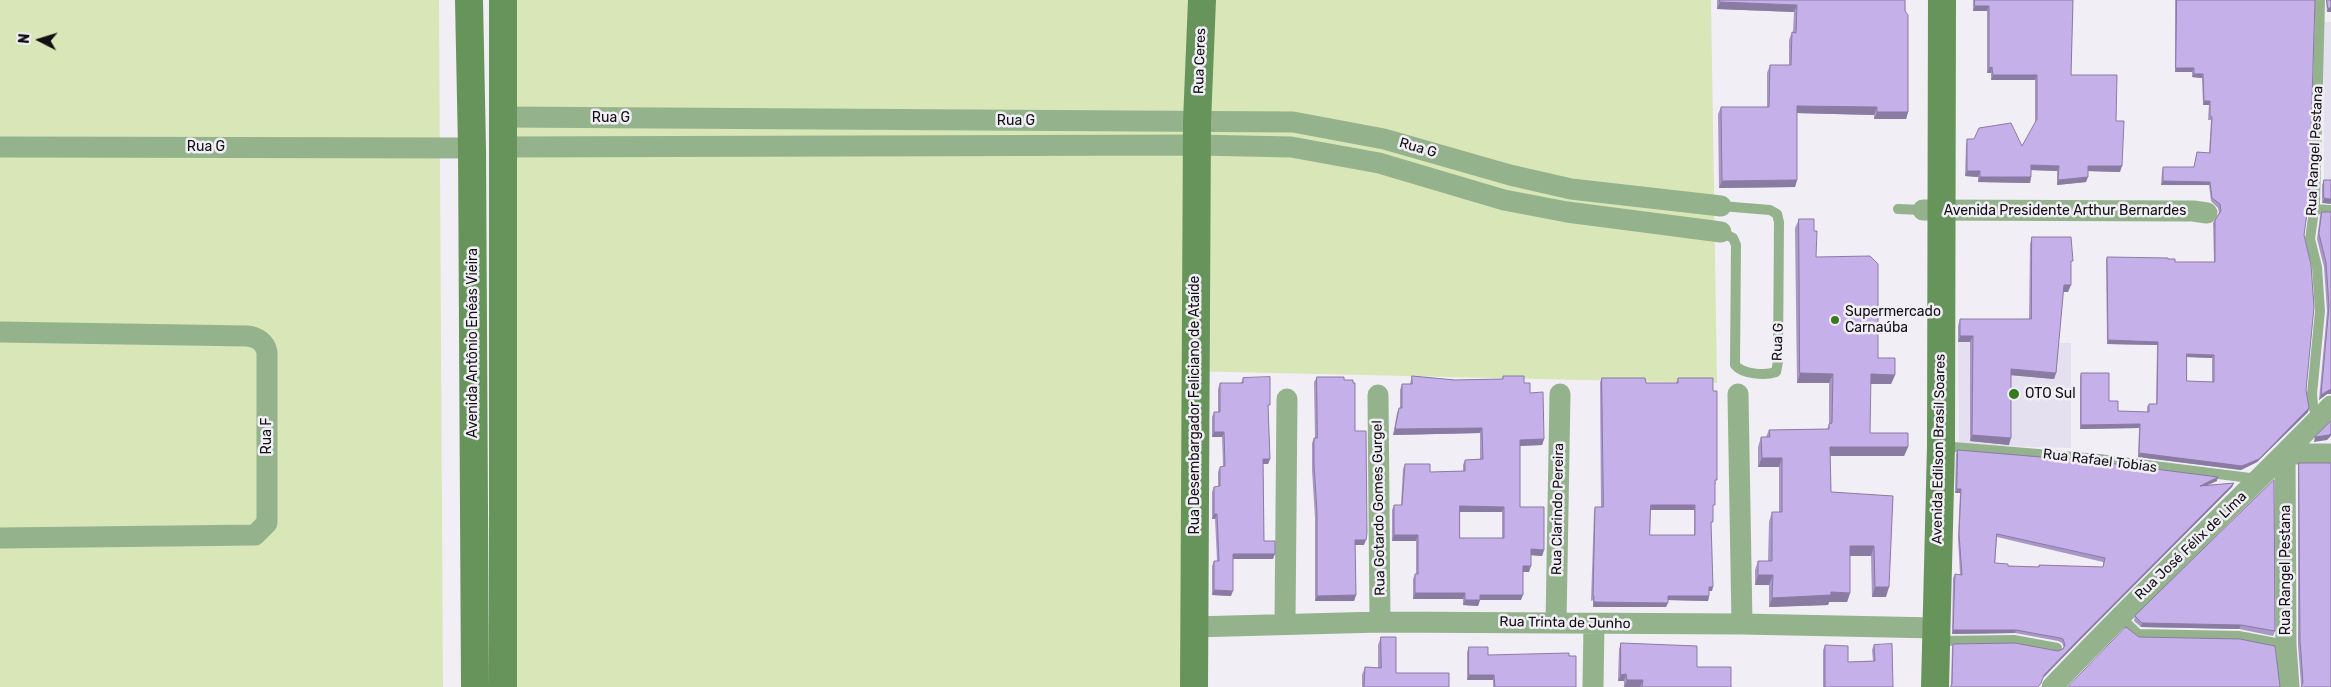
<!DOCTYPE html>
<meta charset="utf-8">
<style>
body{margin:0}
#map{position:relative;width:2331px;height:687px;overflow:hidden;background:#f1eef6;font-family:Rubik,sans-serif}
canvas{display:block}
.north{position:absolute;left:15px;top:15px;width:50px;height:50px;-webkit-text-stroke:4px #f1eef6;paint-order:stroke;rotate:275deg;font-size:14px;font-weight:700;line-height:20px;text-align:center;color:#100f12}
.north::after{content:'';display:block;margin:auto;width:18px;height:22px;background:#100f12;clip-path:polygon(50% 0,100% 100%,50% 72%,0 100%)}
</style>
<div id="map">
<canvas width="2331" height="687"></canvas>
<div class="north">N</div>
</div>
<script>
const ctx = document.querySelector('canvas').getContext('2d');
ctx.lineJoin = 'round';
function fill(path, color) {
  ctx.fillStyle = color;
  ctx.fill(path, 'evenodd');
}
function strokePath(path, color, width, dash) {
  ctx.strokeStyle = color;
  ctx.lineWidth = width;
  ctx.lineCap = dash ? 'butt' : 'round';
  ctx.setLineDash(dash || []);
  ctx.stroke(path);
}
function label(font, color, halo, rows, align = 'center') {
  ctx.font = font + ' Rubik,sans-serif';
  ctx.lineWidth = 5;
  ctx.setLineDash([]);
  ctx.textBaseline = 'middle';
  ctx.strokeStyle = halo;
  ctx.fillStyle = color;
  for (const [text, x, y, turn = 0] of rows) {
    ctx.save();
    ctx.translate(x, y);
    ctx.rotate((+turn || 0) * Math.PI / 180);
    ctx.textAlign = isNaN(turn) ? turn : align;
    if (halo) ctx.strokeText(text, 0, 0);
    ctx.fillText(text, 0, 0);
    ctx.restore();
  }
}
const built = new Path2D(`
 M 2323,22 L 2331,22 L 2331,182 L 2324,181 Z
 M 1958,342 L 2071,343 L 2071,448 L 1959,445 Z`);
const green = new Path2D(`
 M 0,0 L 439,0 L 443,687 L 0,687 Z
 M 509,0 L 1711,0 L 1717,383 L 1184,371 L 1182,687 L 508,687 Z`);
const lane = new Path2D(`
 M 1898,209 L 1923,210
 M 2314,209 L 2331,210
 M 1721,232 L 1733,238 L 1736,245 L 1735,365 C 1742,374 1765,376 1776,372 L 1778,362 L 1779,222 L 1777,214 L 1770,210 L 1721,206
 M 2318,419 L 2313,406 L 2312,394 L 2320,311 L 2317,267 L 2310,239 L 2315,203 L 2320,0
 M 1941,446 L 2099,459 L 2258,479
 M 2119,616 L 2138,634 L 2239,636 L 2286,645
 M 1937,641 L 2014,640 L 2057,648`);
const street = new Path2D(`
 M 502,117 L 1293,122 L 1384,139 L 1510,175 L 1571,189 L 1721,206
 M 0,147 L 472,148
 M 502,147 L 1197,145 L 1291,147 L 1379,163 L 1504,200 L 1567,212 L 1721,232
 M 1923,210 L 2193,211 L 2207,213
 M 0,332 L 247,336 C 257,337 265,342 267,352 L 267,523 L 255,535 L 0,538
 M 1738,394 L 1742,624
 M 1378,395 L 1380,622
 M 1285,623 L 1287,399
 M 1556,623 L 1560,394
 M 1193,627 L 1380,622 L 1742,624 L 1936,628
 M 1593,687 L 1594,624
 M 2052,687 C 2143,591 2239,500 2331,406
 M 2289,687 L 2286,645 L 2285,454 L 2331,454`);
const secondary = new Path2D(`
 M 469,0 L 472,148 L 475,687
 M 503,0 L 503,687
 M 1194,687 L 1197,122 L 1202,0
 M 1935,687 L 1941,446 L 1942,0`);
const wall = new Path2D(`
 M 1717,0 L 1905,0 L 1908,112 L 1906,119 L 1874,119 L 1874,115 L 1797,113 L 1797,180 L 1795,187 L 1719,188 L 1718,114 L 1721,107 L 1767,107 L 1767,73 L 1770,65 L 1789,65 L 1789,40 L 1792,32 L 1793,32 L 1794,12 L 1717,9 Z
 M 1973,0 L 2073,0 L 2071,75 L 2116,121 L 2120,172 L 2088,171 L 2086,182 L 2057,185 L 2057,171 L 2031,170 L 2031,177 L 2030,183 L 1978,182 L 1978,177 L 1965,176 L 1966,144 L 1967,139 L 2022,146 L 2035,123 L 2035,80 L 1991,80 L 1991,73 L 1987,73 L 1987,11 L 1973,11 Z
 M 2175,0 L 2315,0 L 2304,235 L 2306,390 L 2309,408 L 2308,412 L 2257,462 L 2241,470 L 2138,457 L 2139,428 L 2080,429 L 2080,377 L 2081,373 L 2109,401 L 2118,411 L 2147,412 L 2147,407 L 2149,404 L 2156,404 L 2157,345 L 2107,344 L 2106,260 L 2107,257 L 2168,259 L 2175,262 L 2214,262 L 2213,223 L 2219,213 L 2218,208 L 2211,201 L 2209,185 L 2161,185 L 2162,171 L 2163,167 L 2194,167 L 2197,152 L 2209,153 L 2211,120 L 2208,120 L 2209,105 L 2203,105 L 2202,78 L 2192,77 L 2192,72 L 2175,72 ZM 2187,357 L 2212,358 L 2212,382 L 2187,381 Z
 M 2326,0 L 2331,0 L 2331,12 L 2327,12 Z
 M 2324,180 L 2331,180 L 2322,203 L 2322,185 Z
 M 2322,212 L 2331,212 L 2331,394 L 2327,394 L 2319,400 L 2327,311 L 2324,267 L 2317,239 L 2320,216 Z
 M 1799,219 L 1814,231 L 1816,257 L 1878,358 L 1895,375 L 1891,384 L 1870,384 L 1870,433 L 1908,447 L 1904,456 L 1830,456 L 1831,492 L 1893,496 L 1886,597 L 1872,597 L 1871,556 L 1850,556 L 1850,593 L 1847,602 L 1829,602 L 1828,605 L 1769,607 L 1769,585 L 1755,585 L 1755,570 L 1758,561 L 1768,561 L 1769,522 L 1772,512 L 1779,512 L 1779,467 L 1758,467 L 1758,447 L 1761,437 L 1766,437 L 1769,430 L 1827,429 L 1829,425 L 1829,383 L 1797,383 L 1795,228 Z
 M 2032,237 L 2071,267 L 2068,292 L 2063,292 L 2056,373 L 2054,379 L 2011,375 L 2009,445 L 1970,441 L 1970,342 L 1958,342 L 1958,326 L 1960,319 L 2029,319 L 2030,244 Z
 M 1412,376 L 1455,380 L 1502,379 L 1503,376 L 1524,383 L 1530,393 L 1544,439 L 1542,445 L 1520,446 L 1520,507 L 1544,550 L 1542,556 L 1531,555 L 1529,572 L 1523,572 L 1521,600 L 1480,600 L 1478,606 L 1463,605 L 1463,599 L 1413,599 L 1413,579 L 1415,574 L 1416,574 L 1416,541 L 1392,541 L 1392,510 L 1394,505 L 1401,505 L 1403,469 L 1405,464 L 1430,472 L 1463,471 L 1463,465 L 1465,460 L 1480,459 L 1480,433 L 1393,435 L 1397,413 L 1399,408 L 1400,408 L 1400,390 L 1402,384 L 1410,384 ZM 1460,512 L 1502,512 L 1502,538 L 1460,538 Z
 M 1317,377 L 1344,380 L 1355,431 L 1364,545 L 1355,545 L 1356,595 L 1354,601 L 1315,601 L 1315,518 L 1312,470 L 1312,443 L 1314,438 L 1315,438 L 1314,382 Z
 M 1243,378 L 1268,410 L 1270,459 L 1268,464 L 1263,464 L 1264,541 L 1273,559 L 1233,559 L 1231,596 L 1212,595 L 1212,566 L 1214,561 L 1217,561 L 1215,519 L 1212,519 L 1212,492 L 1214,487 L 1218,487 L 1218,472 L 1220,467 L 1223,466 L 1222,437 L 1212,437 L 1212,417 L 1214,412 L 1218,412 L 1218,389 L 1220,383 L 1241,383 Z
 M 1602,378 L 1646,383 L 1676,383 L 1678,378 L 1716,484 L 1715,484 L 1711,526 L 1712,591 L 1709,591 L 1709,596 L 1708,601 L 1668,600 L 1666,607 L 1593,607 L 1593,600 L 1591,601 L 1594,511 L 1595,507 L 1601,507 L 1600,382 ZM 1650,510 L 1694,510 L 1694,535 L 1650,535 Z
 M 1958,450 L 2217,481 L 2207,485 L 2234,483 L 2232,487 L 2077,643 L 2043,678 L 1951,686 L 1952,648 L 1953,644 L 2058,651 L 2064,648 L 2062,643 L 2058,641 L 2015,633 L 1952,634 L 1953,578 L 1955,574 L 1960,575 L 1958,538 L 1960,493 L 1955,493 L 1956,454 ZM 1997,537 L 2103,562 L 2103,567 L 2039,565 L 2038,567 L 2008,566 L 1995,563 Z
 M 2299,463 L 2331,687 L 2301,685 L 2298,645 L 2298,466 Z
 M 2274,480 L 2275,631 L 2273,636 L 2239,629 L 2141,627 L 2134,621 L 2135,616 Z
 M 1381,637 L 1396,673 L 1449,687 L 1362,687 L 1362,675 L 1365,667 L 1378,668 L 1378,645 Z
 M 1621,643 L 1697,667 L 1731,687 L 1624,687 L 1624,681 L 1618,681 L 1619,649 Z
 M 1825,645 L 1848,662 L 1873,661 L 1872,650 L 1874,645 L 1893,687 L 1823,687 L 1823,650 Z
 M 1469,647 L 1488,655 L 1569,656 L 1576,687 L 1493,687 L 1493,680 L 1467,680 L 1467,652 Z`);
const shadedWall = new Path2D(`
 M 1720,2 L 1797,5 L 1794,12 L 1717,9 Z
 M 1975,6 L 1989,6 L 1987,11 L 1973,11 Z
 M 2328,8 L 2331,8 L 2331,12 L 2327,12 Z
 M 1992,67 L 1991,73 L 1987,73 L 1989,68 Z
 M 2176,68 L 2194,68 L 2192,72 L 2175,72 Z
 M 2194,74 L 2203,74 L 2202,78 L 2192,77 Z
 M 1993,75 L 2037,75 L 2035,80 L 1991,80 Z
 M 2204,101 L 2210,101 L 2209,105 L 2203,105 Z
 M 1797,106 L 1877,107 L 1874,115 L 1794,113 Z
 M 1877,112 L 1908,112 L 1906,119 L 1874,119 Z
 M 2031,165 L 2059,166 L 2057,171 L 2029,170 Z
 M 2088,166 L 2122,166 L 2120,172 L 2086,171 Z
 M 1967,171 L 1980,171 L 1978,177 L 1965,176 Z
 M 1980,177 L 2031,177 L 2030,183 L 1978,182 Z
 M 2088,177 L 2086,182 L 2057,185 L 2058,180 Z
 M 1797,180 L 1795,187 L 1719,188 L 1722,181 Z
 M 2163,181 L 2210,182 L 2209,185 L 2161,185 Z
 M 2324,198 L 2331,199 L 2331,204 L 2322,203 Z
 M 2064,285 L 2071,285 L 2068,292 L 2061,292 Z
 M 1960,336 L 1973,336 L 1970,342 L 1958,342 Z
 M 2108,340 L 2158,342 L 2157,345 L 2107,344 Z
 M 2187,354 L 2214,355 L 2212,358 L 2186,357 Z
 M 2011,369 L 2056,373 L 2054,379 L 2009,375 Z
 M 1800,373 L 1833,374 L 1829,383 L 1797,383 Z
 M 1871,374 L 1895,375 L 1891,384 L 1867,384 Z
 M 2331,389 L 2331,394 L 2327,394 L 2319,400 L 2321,395 L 2329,390 Z
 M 2309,408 L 2308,412 L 2257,462 L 2241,470 L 2138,457 L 2139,453 Z
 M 2140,424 L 2139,428 L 2080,429 L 2081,425 Z
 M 1482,428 L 1480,433 L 1393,435 L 1395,429 Z
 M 1214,432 L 1224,432 L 1222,437 L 1212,437 Z
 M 2331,433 L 2331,436 L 2327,440 L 2314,442 L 2315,437 Z
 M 1972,435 L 2011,438 L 2009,445 L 1970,441 Z
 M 1544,439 L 1542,445 L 1518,446 L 1520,440 Z
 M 1830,447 L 1908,447 L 1904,456 L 1826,456 Z
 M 1762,458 L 1782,458 L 1779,467 L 1758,467 Z
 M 1263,459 L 1270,459 L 1268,464 L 1261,464 Z
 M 2218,477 L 2217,481 L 2198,489 L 2200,486 Z
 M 2234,483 L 2232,487 L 2077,643 L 2043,678 L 2044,675 L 2079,639 Z
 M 1957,489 L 1961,489 L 1960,493 L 1955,493 Z
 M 1651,505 L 1695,505 L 1694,510 L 1649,510 Z
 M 1460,506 L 1504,507 L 1502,512 L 1458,512 Z
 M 1214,514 L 1217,514 L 1215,519 L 1212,519 Z
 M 1394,535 L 1418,535 L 1416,541 L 1392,541 Z
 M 1355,540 L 1366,540 L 1364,545 L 1353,545 Z
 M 1850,546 L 1874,546 L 1871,556 L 1847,556 Z
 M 1531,549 L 1544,550 L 1542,556 L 1529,555 Z
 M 1233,554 L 1275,554 L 1273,559 L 1231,559 Z
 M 1523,566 L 1531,566 L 1529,572 L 1521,572 Z
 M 1758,575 L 1773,575 L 1769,585 L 1755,585 Z
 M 1709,587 L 1713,587 L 1712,591 L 1707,591 Z
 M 1875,587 L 1889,587 L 1886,597 L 1872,597 Z
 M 1214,590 L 1233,591 L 1231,596 L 1212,595 Z
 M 1831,592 L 1850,593 L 1847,602 L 1829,602 L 1828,605 L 1769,607 L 1772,598 Z
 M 1415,593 L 1465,593 L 1463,599 L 1413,599 Z
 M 1356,595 L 1354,601 L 1315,601 L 1317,596 Z
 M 1480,595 L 1523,595 L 1521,600 L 1480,600 L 1478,606 L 1463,605 L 1465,600 Z
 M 1668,596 L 1709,596 L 1708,601 L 1666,600 Z
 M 1594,602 L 1668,603 L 1666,607 L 1593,607 Z
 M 2142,623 L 2241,625 L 2239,629 L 2141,627 Z
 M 1953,630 L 2016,630 L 2015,633 L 1952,634 Z
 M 1626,674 L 1624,681 L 1618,681 L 1621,675 Z
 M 1469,675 L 1494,675 L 1493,680 L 1467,680 Z
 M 1627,680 L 1643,680 L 1640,687 L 1624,687 Z`);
const building = new Path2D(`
 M 1720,0 L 1905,0 L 1905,11 L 1908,15 L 1908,112 L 1877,112 L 1877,107 L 1797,106 L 1797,180 L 1722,181 L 1721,107 L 1769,107 L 1770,65 L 1791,65 L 1792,32 L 1796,33 L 1797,5 L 1720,2 Z
 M 1975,0 L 2073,0 L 2071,75 L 2117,75 L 2116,121 L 2124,121 L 2122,166 L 2088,166 L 2088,177 L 2058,180 L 2059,166 L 2031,165 L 2031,177 L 1980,177 L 1980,171 L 1967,171 L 1967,139 L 1974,139 L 1979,128 L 2011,123 L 2022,146 L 2037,119 L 2037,75 L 1993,75 L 1992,67 L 1989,68 L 1989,6 L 1975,6 Z
 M 2177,0 L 2315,0 L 2309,199 L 2304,235 L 2311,265 L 2314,307 L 2306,390 L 2309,408 L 2259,459 L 2242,466 L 2139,453 L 2140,424 L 2081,425 L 2081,373 L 2109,373 L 2109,401 L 2118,401 L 2118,411 L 2149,412 L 2149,404 L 2157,404 L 2158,342 L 2108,340 L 2107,257 L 2168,258 L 2168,259 L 2175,259 L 2175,262 L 2215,262 L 2215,220 L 2221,211 L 2220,204 L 2212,198 L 2210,182 L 2163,181 L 2163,167 L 2194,167 L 2197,152 L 2210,153 L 2212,117 L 2210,116 L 2210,101 L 2204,101 L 2203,74 L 2194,74 L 2194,68 L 2176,68 ZM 2187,354 L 2214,355 L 2214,382 L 2187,381 Z
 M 2327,0 L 2331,0 L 2331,8 L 2328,8 Z
 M 2324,180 L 2331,180 L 2331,199 L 2324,198 Z
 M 2322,212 L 2331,212 L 2331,389 L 2329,390 L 2321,395 L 2329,306 L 2326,262 L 2319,234 Z
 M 1799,219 L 1814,219 L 1814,231 L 1817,231 L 1816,257 L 1870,256 L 1878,264 L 1878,358 L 1895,358 L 1895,375 L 1871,374 L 1870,433 L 1908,433 L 1908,447 L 1830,447 L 1831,492 L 1893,496 L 1889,587 L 1875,587 L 1874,546 L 1850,546 L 1850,593 L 1831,592 L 1831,595 L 1772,598 L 1773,575 L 1758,575 L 1758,561 L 1772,561 L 1772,512 L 1782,512 L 1782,458 L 1762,458 L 1761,437 L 1770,437 L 1769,430 L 1829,429 L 1829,424 L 1832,423 L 1833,374 L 1800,373 Z
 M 2032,237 L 2071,237 L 2073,261 L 2071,261 L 2071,285 L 2064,285 L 2056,373 L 2011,369 L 2011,438 L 1972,435 L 1973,336 L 1960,336 L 1960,319 L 2031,319 Z
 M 1412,376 L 1455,380 L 1503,379 L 1503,376 L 1524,376 L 1524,383 L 1530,383 L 1530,393 L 1543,392 L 1544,439 L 1520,440 L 1520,507 L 1544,507 L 1544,550 L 1531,549 L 1531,566 L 1523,566 L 1523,595 L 1480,595 L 1480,600 L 1465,600 L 1465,593 L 1415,593 L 1415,574 L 1418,574 L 1418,535 L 1394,535 L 1394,505 L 1402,505 L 1405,464 L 1430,464 L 1430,472 L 1465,471 L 1465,460 L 1483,459 L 1482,428 L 1395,429 L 1399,408 L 1402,408 L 1402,384 L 1412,384 ZM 1460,506 L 1504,507 L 1504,538 L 1460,538 Z
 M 1270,377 L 1270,405 L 1268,405 L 1270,459 L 1263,459 L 1264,541 L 1275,541 L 1275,554 L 1233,554 L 1233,591 L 1214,590 L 1214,561 L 1219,561 L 1217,514 L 1214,514 L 1214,487 L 1220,486 L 1220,467 L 1225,466 L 1224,432 L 1214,432 L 1214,412 L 1220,412 L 1220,383 L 1243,383 L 1243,378 Z
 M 1317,377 L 1344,377 L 1344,380 L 1353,380 L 1353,383 L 1355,383 L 1355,431 L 1366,431 L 1367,533 L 1366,540 L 1355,540 L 1356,595 L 1317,596 L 1317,513 L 1314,464 L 1314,438 L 1317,438 Z
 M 1602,378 L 1645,378 L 1646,383 L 1678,383 L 1678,378 L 1713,378 L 1713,391 L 1717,391 L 1717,480 L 1715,480 L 1715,505 L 1713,505 L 1713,522 L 1711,522 L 1713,587 L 1709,587 L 1709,596 L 1668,596 L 1668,603 L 1594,602 L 1594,596 L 1593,596 L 1595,507 L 1603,507 ZM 1651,505 L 1695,505 L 1695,535 L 1650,535 Z
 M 2331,421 L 2331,433 L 2329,435 L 2315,437 Z
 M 1958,450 L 2100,462 L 2218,477 L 2200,486 L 2234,483 L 2079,639 L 2044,675 L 2041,683 L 2038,687 L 1950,687 L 1952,684 L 1953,644 L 2015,643 L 2058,651 L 2063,649 L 2065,645 L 2063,639 L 2060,638 L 2016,630 L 1953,630 L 1955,574 L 1962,575 L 1959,534 L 1961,489 L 1957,489 ZM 1997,534 L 2105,558 L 2103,567 L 2039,565 L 2039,567 L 2008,566 L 2008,564 L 1995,563 Z
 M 2299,463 L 2331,463 L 2331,687 L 2301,687 L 2303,682 L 2300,641 Z
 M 2274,480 L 2275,631 L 2241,625 L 2142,623 L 2135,616 Z
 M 2126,627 L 2139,637 L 2240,639 L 2275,646 L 2280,687 L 2068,687 Z
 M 1381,637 L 1396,637 L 1396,673 L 1449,673 L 1449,687 L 1364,687 L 1365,667 L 1381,668 Z
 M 1621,643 L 1697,646 L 1697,667 L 1731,667 L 1731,687 L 1642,687 L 1643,680 L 1627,680 L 1626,674 L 1621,675 Z
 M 1892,644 L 1893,687 L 1825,687 L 1825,645 L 1848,646 L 1848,662 L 1875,661 L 1874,645 Z
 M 1469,647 L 1488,647 L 1488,655 L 1569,653 L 1569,656 L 1576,656 L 1576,687 L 1495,687 L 1494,675 L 1469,675 Z`);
const markers = [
 [1835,320,5,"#377a1b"],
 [2014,394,6,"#377a1b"]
];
const streetNames = [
 ["Rua Ceres",1200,61,-88],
 ["Rua G",611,118],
 ["Rua G",1016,121],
 ["Rua G",206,147],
 ["Rua G",1418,148,16],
 ["Rua Rangel Pestana",2315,151,-87],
 ["Avenida Presidente Arthur Bernardes",2065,211],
 ["Rua G",1778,342,-88],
 ["Avenida Antônio Enéas Vieira",473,343,-90],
 ["Rua Desembargador Feliciano de Ataíde",1195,405,-90],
 ["Rua F",267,436,-90],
 ["Avenida Edilson Brasil Soares",1939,449,-89],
 ["Rua Rafael Tobias",2100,461,7],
 ["Rua Gotardo Gomes Gurgel",1379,508,-91],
 ["Rua Clarindo Pereira",1558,509,-89],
 ["Rua José Félix de Lima",2191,546,-44],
 ["Rua Rangel Pestana",2286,570,-90],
 ["Rua Trinta de Junho",1565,623,1]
];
const poiNames = [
 ["Supermercado",1845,312],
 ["Carnaúba",1845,328],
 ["OTO Sul",2025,394]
];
fill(built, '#e5e0ef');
fill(green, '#d9e6b8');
strokePath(lane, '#94b38c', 10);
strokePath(street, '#94b38c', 21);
strokePath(secondary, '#67945b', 28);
fill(wall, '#a997c8');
fill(shadedWall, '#8a7ba3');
fill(building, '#c5b0e9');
strokePath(building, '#8a7ba3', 1);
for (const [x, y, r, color] of markers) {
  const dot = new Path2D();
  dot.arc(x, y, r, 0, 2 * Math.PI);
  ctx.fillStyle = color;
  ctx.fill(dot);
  strokePath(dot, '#f1eef6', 2);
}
label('14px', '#100f12', '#f1eef6', streetNames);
label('14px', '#100f12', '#f1eef6', poiNames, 'left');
</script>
